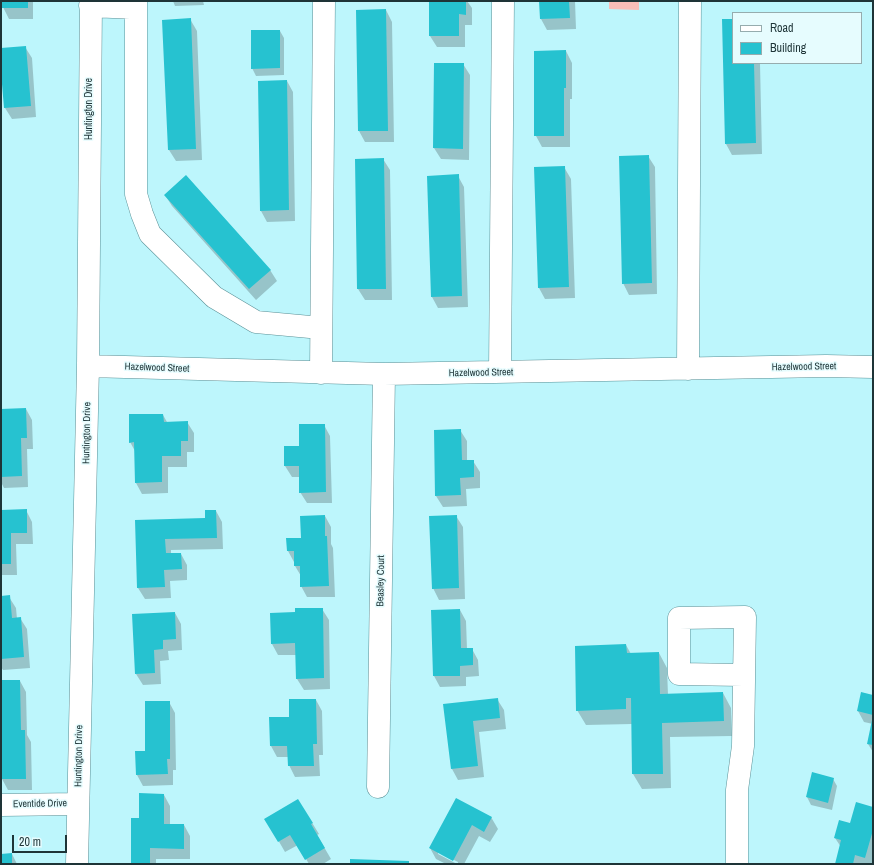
<!DOCTYPE html>
<style>
body{margin:0}
#map{position:relative;width:874px;height:865px;overflow:hidden;background:#bdf6fc;font-family:"Archivo Narrow",sans-serif}
canvas{display:block}
.frame{position:absolute;inset:0;border:2px solid #1e3437;pointer-events:none}
.legend{position:absolute;left:732px;top:12px;width:130px;height:52px;box-sizing:border-box;background:#e6fcfe;border:1px solid #96acae;margin:0;padding:5px 7px;list-style:none;font-size:12px;color:#1e3437}
.legend li{display:flex;align-items:center;gap:8px;height:20px}
.legend b{width:20px;border:1px solid #96acae}
.scale{position:absolute;left:12px;top:835px;width:55px;height:18px;box-sizing:border-box;border:2px solid #1e3437;border-top:0;padding-left:5px;font-size:12px;line-height:14px;white-space:nowrap;color:#1e3437;-webkit-text-stroke:3px #e6fcfe;paint-order:stroke}
</style>
<div id="map">
<canvas width="874" height="865"></canvas>
<div class="frame"></div>
<ul class="legend">
<li><b style="height:5px;background:#fff"></b>Road</li>
<li><b style="height:11px;background:#26c2d0"></b>Building</li>
</ul>
<div class="scale">20 m</div>
</div>
<script>
const ctx = document.querySelector('canvas').getContext('2d');
ctx.lineJoin = 'round';
function fill(path, color) {
  ctx.fillStyle = color;
  ctx.fill(path, 'evenodd');
}
function strokePath(path, color, width, dash) {
  ctx.strokeStyle = color;
  ctx.lineWidth = width;
  ctx.lineCap = dash ? 'butt' : 'round';
  ctx.setLineDash(dash || []);
  ctx.stroke(path);
}
function label(font, color, halo, rows, align = 'center') {
  ctx.font = font + ' "Archivo Narrow",sans-serif';
  ctx.lineWidth = 3;
  ctx.setLineDash([]);
  ctx.textBaseline = 'middle';
  ctx.strokeStyle = halo;
  ctx.fillStyle = color;
  for (const [text, x, y, turn = 0] of rows) {
    ctx.save();
    ctx.translate(x, y);
    ctx.rotate((+turn || 0) * Math.PI / 180);
    ctx.textAlign = isNaN(turn) ? turn : align;
    if (halo) ctx.strokeText(text, 0, 0);
    ctx.fillText(text, 0, 0);
    ctx.restore();
  }
}
const green = new Path2D(`
 M 609,1 L 639,1 L 639,10 L 609,9 Z`);
const shadow = new Path2D(`
 M 3,1 L 33,1 L 33,19 L 9,19 L 3,7 Z
 M 173,1 L 203,1 L 204,5 L 175,6 Z
 M 430,1 L 467,1 L 472,8 L 472,25 L 465,25 L 465,47 L 437,47 L 430,36 Z
 M 540,1 L 575,1 L 576,29 L 547,30 L 541,19 Z
 M 732,1 L 762,1 L 733,2 Z
 M 386,10 L 392,22 L 394,142 L 365,142 L 359,131 L 357,11 Z
 M 190,19 L 197,31 L 202,160 L 176,161 L 169,150 Z
 M 733,20 L 733,63 L 760,63 L 762,154 L 732,155 L 726,144 Z
 M 280,31 L 284,38 L 284,75 L 256,76 L 252,68 Z
 M 25,47 L 32,58 L 36,117 L 12,119 L 5,108 L 1,60 L 1,49 Z
 M 566,51 L 572,63 L 572,99 L 570,99 L 570,147 L 542,147 L 536,136 Z
 M 435,64 L 463,64 L 470,75 L 469,160 L 441,159 L 434,148 Z
 M 287,81 L 293,92 L 295,221 L 267,222 L 261,211 Z
 M 648,156 L 655,167 L 657,294 L 629,295 L 623,283 Z
 M 383,159 L 390,170 L 392,300 L 365,300 L 358,289 L 356,160 Z
 M 564,167 L 571,179 L 575,298 L 545,299 L 539,288 L 535,168 Z
 M 458,176 L 464,187 L 468,307 L 438,308 L 432,297 Z
 M 165,195 L 270,270 L 277,281 L 256,300 L 172,206 Z
 M 26,409 L 32,420 L 33,449 L 27,449 L 28,487 L 4,488 L 1,482 L 1,410 Z
 M 163,415 L 167,422 L 187,422 L 194,433 L 194,452 L 187,452 L 187,467 L 168,467 L 168,493 L 142,494 L 136,483 L 135,451 L 130,442 Z
 M 324,425 L 330,436 L 332,503 L 307,503 L 300,492 L 300,477 L 292,477 L 285,466 L 300,447 Z
 M 460,430 L 467,441 L 467,461 L 473,461 L 480,472 L 480,488 L 466,489 L 467,506 L 443,507 L 436,496 Z
 M 26,510 L 32,522 L 33,544 L 16,544 L 17,575 L 1,575 L 1,511 Z
 M 216,511 L 222,522 L 223,549 L 171,550 L 171,554 L 181,554 L 187,565 L 187,580 L 170,581 L 171,598 L 145,599 L 138,588 L 136,521 L 206,519 Z
 M 325,516 L 331,527 L 331,544 L 333,548 L 335,597 L 307,597 L 301,586 L 301,576 L 295,566 L 295,562 L 294,562 L 288,551 L 287,539 L 302,539 Z
 M 456,516 L 463,527 L 465,599 L 439,600 L 433,588 Z
 M 1,597 L 9,597 L 16,608 L 17,619 L 20,618 L 27,629 L 30,668 L 3,670 L 1,667 Z
 M 322,609 L 329,620 L 330,689 L 304,690 L 297,679 L 297,655 L 278,655 L 272,644 L 271,614 L 296,613 Z
 M 460,610 L 466,621 L 467,649 L 472,649 L 478,660 L 479,676 L 466,677 L 466,686 L 440,687 L 434,676 Z
 M 175,613 L 181,624 L 182,650 L 168,651 L 169,660 L 160,661 L 161,684 L 143,685 L 136,674 Z
 M 626,645 L 631,654 L 659,653 L 667,668 L 668,695 L 723,693 L 731,708 L 732,736 L 670,737 L 671,788 L 642,789 L 633,774 L 632,724 L 586,725 L 577,710 Z
 M 1,681 L 20,681 L 26,692 L 27,735 L 31,742 L 32,790 L 8,790 L 2,779 Z
 M 873,696 L 873,752 L 868,744 L 873,724 L 864,722 L 858,711 Z
 M 497,699 L 504,710 L 506,729 L 479,732 L 484,777 L 458,780 L 452,769 L 445,705 Z
 M 316,700 L 322,711 L 323,755 L 319,755 L 320,776 L 295,777 L 289,765 L 289,757 L 277,757 L 271,746 Z
 M 169,702 L 175,713 L 176,770 L 173,770 L 173,785 L 143,786 L 137,775 Z
 M 813,774 L 833,779 L 837,786 L 832,810 L 811,805 L 807,797 Z
 M 164,795 L 170,806 L 170,825 L 184,825 L 190,836 L 190,859 L 156,859 L 156,864 L 132,864 Z
 M 456,799 L 491,817 L 498,829 L 490,842 L 479,836 L 464,864 L 458,864 L 458,862 L 438,852 L 438,854 L 457,864 L 446,864 L 436,859 L 430,848 Z
 M 298,800 L 319,834 L 317,835 L 331,859 L 323,864 L 309,864 L 298,845 L 285,852 L 266,819 Z
 M 873,808 L 873,864 L 836,864 L 841,847 L 835,838 Z
 M 12,854 L 17,864 L 1,864 L 1,855 Z`);
const building = new Path2D(`
 M 2,1 L 28,1 L 28,8 L 2,8 Z
 M 429,1 L 466,1 L 466,15 L 459,14 L 459,36 L 429,36 Z
 M 539,1 L 569,1 L 570,18 L 540,19 Z
 M 386,9 L 388,131 L 358,131 L 356,10 Z
 M 191,18 L 196,149 L 168,150 L 162,20 Z
 M 722,19 L 733,19 L 733,63 L 754,63 L 756,143 L 725,144 Z
 M 251,30 L 280,30 L 280,68 L 251,69 Z
 M 26,46 L 31,106 L 4,108 L 1,72 L 1,48 Z
 M 566,50 L 566,88 L 564,88 L 564,136 L 534,136 L 534,51 Z
 M 434,63 L 464,63 L 463,149 L 433,148 Z
 M 287,80 L 289,210 L 260,211 L 258,81 Z
 M 649,155 L 652,283 L 622,284 L 619,156 Z
 M 384,158 L 386,289 L 357,289 L 355,159 Z
 M 565,166 L 569,287 L 538,288 L 534,167 Z
 M 459,174 L 462,296 L 431,297 L 427,176 Z
 M 186,175 L 271,270 L 249,289 L 164,195 Z
 M 26,408 L 27,438 L 21,438 L 22,476 L 1,477 L 1,409 Z
 M 129,414 L 163,414 L 164,422 L 188,421 L 188,441 L 181,441 L 181,456 L 162,456 L 162,482 L 135,483 L 134,442 L 129,443 Z
 M 299,424 L 325,424 L 326,492 L 299,493 L 299,466 L 284,466 L 284,446 L 299,446 Z
 M 461,429 L 462,460 L 474,460 L 474,477 L 460,478 L 461,495 L 435,496 L 434,430 Z
 M 27,509 L 27,533 L 11,533 L 11,564 L 1,564 L 1,510 Z
 M 205,510 L 216,510 L 217,538 L 165,539 L 166,553 L 181,553 L 182,569 L 164,570 L 165,587 L 137,588 L 135,520 L 205,518 Z
 M 325,515 L 325,536 L 327,536 L 329,586 L 300,587 L 300,566 L 294,566 L 294,551 L 287,551 L 286,538 L 301,538 L 300,516 Z
 M 457,515 L 459,588 L 432,589 L 429,516 Z
 M 10,595 L 12,618 L 21,617 L 24,657 L 1,659 L 1,596 Z
 M 295,608 L 323,608 L 324,678 L 296,679 L 295,643 L 271,644 L 270,613 L 295,612 Z
 M 460,609 L 461,648 L 473,648 L 473,665 L 460,666 L 460,676 L 433,676 L 431,610 Z
 M 175,612 L 176,639 L 163,640 L 163,649 L 154,650 L 155,673 L 135,674 L 132,614 Z
 M 626,644 L 627,653 L 659,652 L 660,694 L 723,692 L 724,721 L 662,723 L 663,774 L 632,774 L 631,698 L 626,698 L 626,709 L 576,711 L 575,646 Z
 M 1,680 L 20,680 L 21,730 L 25,730 L 26,779 L 1,779 Z
 M 861,692 L 873,695 L 873,715 L 857,711 Z
 M 498,698 L 500,718 L 473,721 L 478,766 L 451,769 L 443,704 Z
 M 289,699 L 316,699 L 317,744 L 313,744 L 314,766 L 288,766 L 287,746 L 270,746 L 269,717 L 289,717 Z
 M 145,701 L 170,701 L 170,759 L 167,759 L 168,774 L 136,775 L 135,751 L 145,751 Z
 M 872,720 L 873,721 L 873,745 L 867,744 Z
 M 812,772 L 834,778 L 828,803 L 806,797 Z
 M 139,793 L 164,794 L 164,824 L 184,824 L 184,849 L 150,848 L 150,864 L 131,864 L 131,818 L 139,818 Z
 M 456,798 L 492,817 L 484,832 L 472,825 L 453,861 L 429,848 Z
 M 298,799 L 313,823 L 311,824 L 325,848 L 305,860 L 290,835 L 278,842 L 264,819 Z
 M 856,802 L 873,807 L 873,830 L 865,858 L 855,855 L 853,864 L 835,864 L 841,840 L 834,838 L 839,820 L 850,823 Z
 M 12,853 L 12,864 L 1,864 L 1,854 Z
 M 350,859 L 409,861 L 409,864 L 350,864 Z`);
const minor = new Path2D(`
 M 136,1 L 136,194 L 142,214 L 150,234 L 214,297 L 256,322 L 321,328
 M 90,6 L 136,8
 M 88,366 L 384,374 L 826,366 L 873,367
 M 688,369 L 690,1
 M 500,372 L 503,1
 M 321,373 L 324,1
 M 378,787 L 384,374
 M 1,805 L 78,804
 M 77,864 L 88,366 L 91,1
 M 737,864 L 737,790 L 743,746 L 745,617 L 679,618 L 679,674 L 743,675`);
const streetNames = [
 ["Huntington Drive",89,109,-90],
 ["Hazelwood Street",804,367,-1],
 ["Hazelwood Street",157,368,2],
 ["Hazelwood Street",481,373,-1],
 ["Huntington Drive",87,433,-89],
 ["Beasley Court",381,581,-89],
 ["Huntington Drive",79,756,-89],
 ["Eventide Drive",40,804,-1]
];
fill(green, '#f9beb8');
fill(shadow, '#0003');
fill(building, '#26c2d0');
strokePath(minor, '#5a9096', 23);
strokePath(minor, '#fff', 22);
label('10px', '#1e3437', '#e6fcfe', streetNames);
</script>
